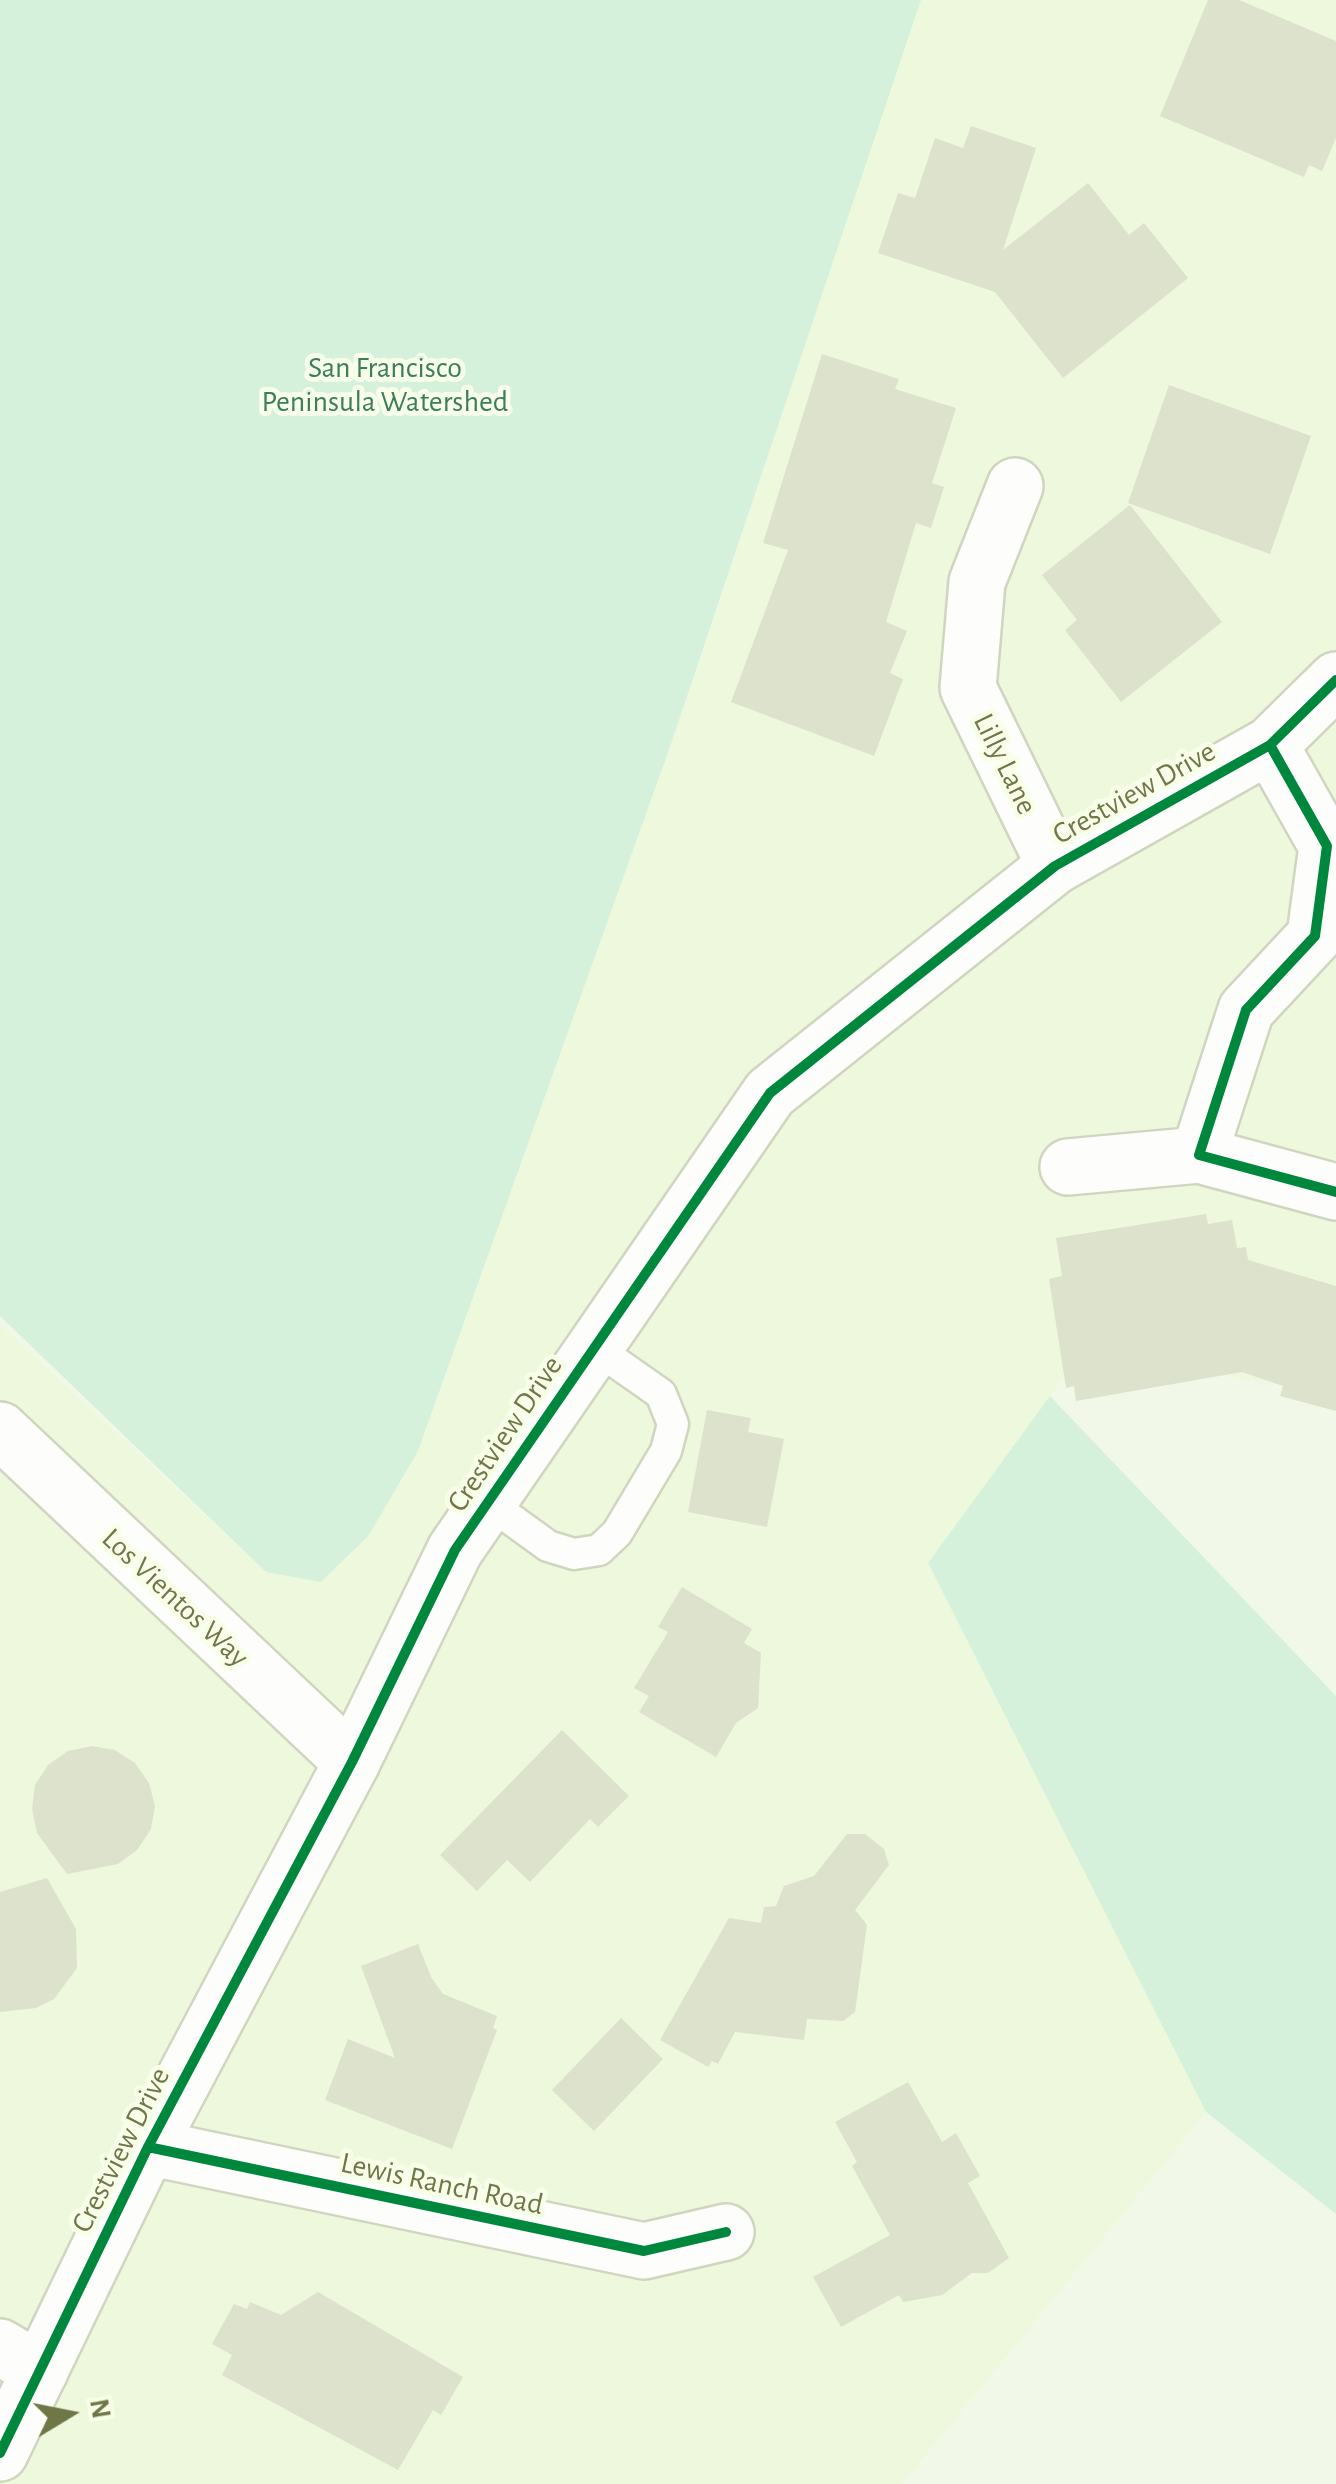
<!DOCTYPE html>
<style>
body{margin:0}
#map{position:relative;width:1336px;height:2484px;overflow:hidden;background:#f2f8e8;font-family:"Alegreya Sans",sans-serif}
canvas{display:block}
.north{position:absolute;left:20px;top:2364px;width:100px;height:100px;-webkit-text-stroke:8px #f7ffe9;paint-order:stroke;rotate:80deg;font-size:28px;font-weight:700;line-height:40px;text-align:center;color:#707747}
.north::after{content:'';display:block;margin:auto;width:35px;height:45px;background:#707747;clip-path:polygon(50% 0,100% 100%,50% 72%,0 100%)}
</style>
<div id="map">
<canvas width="1336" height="2484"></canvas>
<div class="north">N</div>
</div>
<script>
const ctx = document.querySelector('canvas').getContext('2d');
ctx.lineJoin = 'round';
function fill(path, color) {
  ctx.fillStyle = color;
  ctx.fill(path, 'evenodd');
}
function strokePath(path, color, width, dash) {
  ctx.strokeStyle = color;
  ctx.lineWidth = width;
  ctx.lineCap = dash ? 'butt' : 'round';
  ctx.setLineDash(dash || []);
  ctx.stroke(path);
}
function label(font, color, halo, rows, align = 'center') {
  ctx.font = font + ' "Alegreya Sans",sans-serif';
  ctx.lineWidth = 10;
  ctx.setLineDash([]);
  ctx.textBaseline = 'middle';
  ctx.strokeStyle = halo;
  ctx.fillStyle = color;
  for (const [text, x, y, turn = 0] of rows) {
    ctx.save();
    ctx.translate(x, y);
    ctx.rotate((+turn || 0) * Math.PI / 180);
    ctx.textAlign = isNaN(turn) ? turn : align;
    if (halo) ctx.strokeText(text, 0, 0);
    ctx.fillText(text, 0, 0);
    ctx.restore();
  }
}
const residential = new Path2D(`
 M 921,0 L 1336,0 L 1336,1393 L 1081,1354 L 929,1563 L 1206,2112 L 902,2484 L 0,2484 L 0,1325 L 266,1572 L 369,1535 L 418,1451 L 670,747 Z`);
const green = new Path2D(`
 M 0,0 L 921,0 L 670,747 L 418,1451 L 369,1535 L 321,1582 L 266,1572 L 0,1316 Z
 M 1050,1396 L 1336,1696 L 1336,2214 L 1206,2112 L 928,1563 Z`);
const building = new Path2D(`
 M 1208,0 L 1239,0 L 1336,41 L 1336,138 L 1322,171 L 1309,165 L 1304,177 L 1160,116 Z
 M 971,126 L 1036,148 L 1003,250 L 1088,183 L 1129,235 L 1144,223 L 1188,278 L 1063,378 L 995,292 L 878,253 L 898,193 L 915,198 L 935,138 L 963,148 Z
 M 822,354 L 899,379 L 895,389 L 956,408 L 932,483 L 944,487 L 931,528 L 916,523 L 886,622 L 907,631 L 890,673 L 903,679 L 874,756 L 731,702 L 788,550 L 763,543 Z
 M 1169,385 L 1311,436 L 1270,554 L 1128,503 Z
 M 1130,505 L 1222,622 L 1121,702 L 1065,630 L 1077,620 L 1042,575 Z
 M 1206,1214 L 1208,1224 L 1232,1220 L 1237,1248 L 1246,1247 L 1248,1260 L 1336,1286 L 1336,1411 L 1280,1396 L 1283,1386 L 1242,1372 L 1076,1401 L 1074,1386 L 1066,1388 L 1049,1279 L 1062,1276 L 1056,1238 Z
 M 707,1410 L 751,1418 L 748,1432 L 784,1439 L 767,1527 L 688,1512 Z
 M 682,1587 L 752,1629 L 744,1643 L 761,1653 L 758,1708 L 736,1723 L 716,1757 L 639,1712 L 649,1696 L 634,1688 L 668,1632 L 658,1627 Z
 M 562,1730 L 629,1796 L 598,1827 L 590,1819 L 530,1882 L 507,1860 L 477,1891 L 440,1855 Z
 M 92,1746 L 115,1750 L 135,1763 L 149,1783 L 155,1806 L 151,1829 L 137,1850 L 118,1864 L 67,1874 L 37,1833 L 32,1809 L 35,1785 L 48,1765 L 68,1751 Z
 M 847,1834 L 865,1834 L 884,1849 L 889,1865 L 855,1910 L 867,1925 L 855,2012 L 843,2021 L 807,2019 L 804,2040 L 735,2032 L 718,2064 L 712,2061 L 708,2067 L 660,2040 L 729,1918 L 761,1923 L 764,1907 L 776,1906 L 784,1886 L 814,1876 Z
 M 47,1878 L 76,1929 L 77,1968 L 54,1999 L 36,2008 L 0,2012 L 0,1892 Z
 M 418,1944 L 431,1977 L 443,1994 L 497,2016 L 493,2028 L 497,2030 L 452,2149 L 325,2100 L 348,2039 L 395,2058 L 361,1966 Z
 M 621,2018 L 663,2059 L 594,2131 L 552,2090 Z
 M 908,2082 L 942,2142 L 956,2133 L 980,2176 L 968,2183 L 1009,2258 L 988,2273 L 972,2273 L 942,2295 L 903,2302 L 899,2295 L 841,2327 L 813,2277 L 890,2235 L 852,2166 L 857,2162 L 835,2122 Z
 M 318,2292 L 463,2377 L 441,2415 L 433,2410 L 398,2470 L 222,2375 L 232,2355 L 212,2344 L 234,2304 L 247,2309 L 250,2302 L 281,2315 Z`);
const service = new Path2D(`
 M 490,1504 L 548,1546 L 574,1554 L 599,1550 L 617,1533 L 666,1451 L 673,1424 L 661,1394 L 594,1347`);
const minor = new Path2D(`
 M 1015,486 L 977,582 L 968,688 L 1055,866
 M 1270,745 L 1327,846 L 1315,936 L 1246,1010 L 1199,1155 L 1336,1192
 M 1068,1167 L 1199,1155
 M 0,1430 L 352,1762
 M 148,2147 L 644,2251 L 726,2232
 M 0,2347 L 40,2371`);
const tertiary = new Path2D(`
 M 0,2453 L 148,2147 L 352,1762 L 455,1550 L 770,1093 L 1055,866 L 1270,745 L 1336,680`);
const cycleway = new Path2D(`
 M 1270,745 L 1327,846 L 1315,936 L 1246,1010 L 1199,1155 L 1336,1192
 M 148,2147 L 644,2251 L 726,2232
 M 0,2453 L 148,2147 L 352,1762 L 455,1550 L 770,1093 L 1055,866 L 1270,745 L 1336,680`);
const parkNames = [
 ["San Francisco",385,368],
 ["Peninsula Watershed",385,402]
];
const streetNames = [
 ["Lilly Lane",1005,764,64],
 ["Crestview Drive",1134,793,-29],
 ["Crestview Drive",505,1434,-56],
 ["Los Vientos Way",175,1598,43],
 ["Crestview Drive",121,2150,-63],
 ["Lewis Ranch Road",442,2184,12]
];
fill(residential, '#eef8dc');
fill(green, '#d6f1db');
fill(building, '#dde2cd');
strokePath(service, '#d0d5c0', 35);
strokePath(minor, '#d0d5c0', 60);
strokePath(tertiary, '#d0d5c0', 60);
strokePath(service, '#fdfefc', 30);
strokePath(minor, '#fdfefc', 55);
strokePath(tertiary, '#fdfefc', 55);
strokePath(cycleway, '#00873e', 10);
label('30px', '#3e7d5c', '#f7ffe9', parkNames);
label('30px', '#707747', '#f7ffe9', streetNames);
</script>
